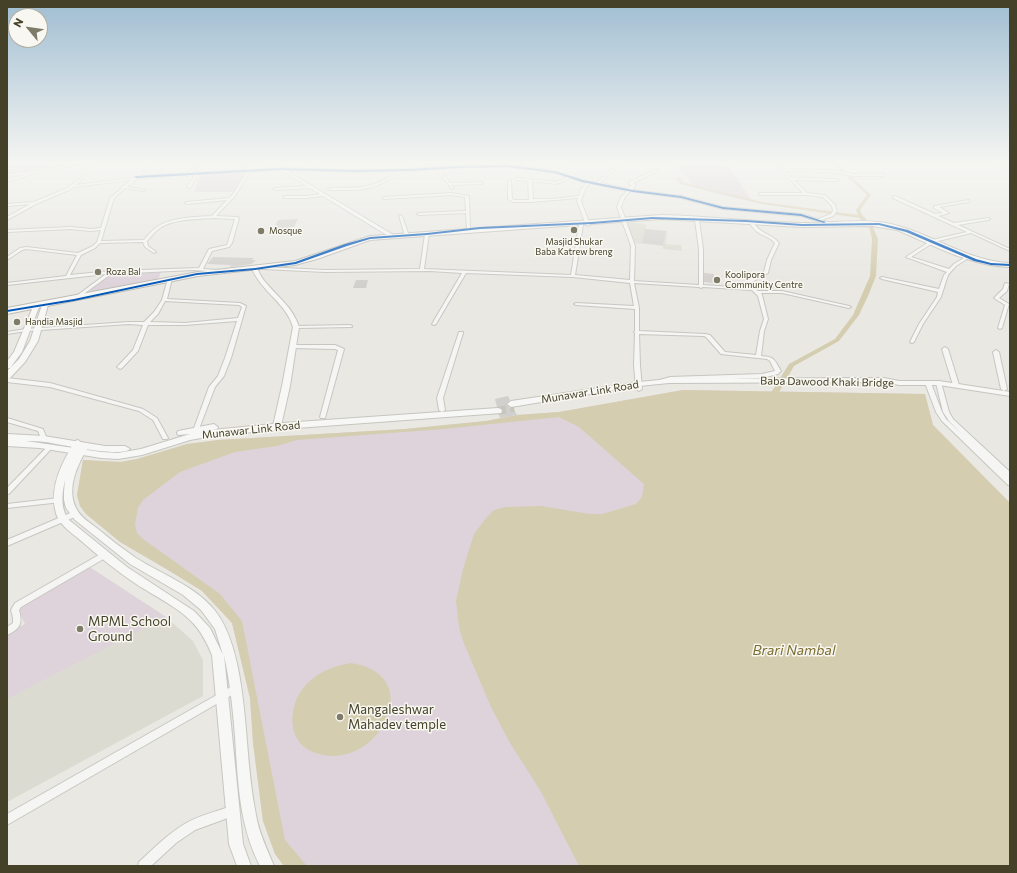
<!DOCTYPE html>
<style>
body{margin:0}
#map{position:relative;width:1017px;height:873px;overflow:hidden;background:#e9e8e3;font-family:Commissioner,sans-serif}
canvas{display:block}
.frame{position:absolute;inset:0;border:8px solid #444128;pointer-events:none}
.north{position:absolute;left:8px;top:8px;width:40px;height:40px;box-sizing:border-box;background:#f8f7f1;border:1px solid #b0aea1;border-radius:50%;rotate:299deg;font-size:11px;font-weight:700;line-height:16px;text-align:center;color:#444128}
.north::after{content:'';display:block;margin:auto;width:14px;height:18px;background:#7e7b69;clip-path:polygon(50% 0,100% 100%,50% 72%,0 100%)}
</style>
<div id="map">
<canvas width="1017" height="873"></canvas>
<div class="frame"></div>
<div class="north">N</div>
</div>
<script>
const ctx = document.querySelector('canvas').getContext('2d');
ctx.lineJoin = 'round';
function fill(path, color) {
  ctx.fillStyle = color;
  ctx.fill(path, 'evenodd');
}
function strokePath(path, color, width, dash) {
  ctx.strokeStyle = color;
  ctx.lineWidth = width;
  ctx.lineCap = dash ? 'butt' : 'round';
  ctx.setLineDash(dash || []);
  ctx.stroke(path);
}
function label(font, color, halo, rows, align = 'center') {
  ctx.font = font + ' Commissioner,sans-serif';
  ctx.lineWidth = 3;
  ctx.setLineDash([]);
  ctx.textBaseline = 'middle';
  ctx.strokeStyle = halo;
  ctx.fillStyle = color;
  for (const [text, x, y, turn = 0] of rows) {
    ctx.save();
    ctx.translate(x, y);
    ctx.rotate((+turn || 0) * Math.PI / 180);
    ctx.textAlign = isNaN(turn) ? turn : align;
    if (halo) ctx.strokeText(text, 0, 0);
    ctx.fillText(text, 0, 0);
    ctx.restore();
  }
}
const built = new Path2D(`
 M 626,222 L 645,224 L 646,229 L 667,231 L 666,244 L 681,245 L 682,251 L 663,249 L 663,246 L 634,243 Z
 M 88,566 L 166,617 L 193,641 L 203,660 L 203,696 L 7,802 L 7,634 L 25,624 L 18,609 Z`);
const green = new Path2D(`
 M 11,163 L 68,163 L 37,171 L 7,174 L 7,165 Z
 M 676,163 L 726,163 L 753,202 L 714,193 L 693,185 Z
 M 248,172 L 239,192 L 194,192 L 200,175 Z
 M 161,272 L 158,280 L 94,292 L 90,290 L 111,274 Z
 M 683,390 L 925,394 L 933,425 L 1010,503 L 1010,866 L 284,866 L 275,854 L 263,821 L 253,743 L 250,698 L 232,623 L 202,591 L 168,570 L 120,542 L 86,514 L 80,506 L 77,495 L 83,460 L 121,462 L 137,459 L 187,444 L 218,440 L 405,429 L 486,421 L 517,415 L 559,412 Z
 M 88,566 L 166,617 L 7,699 L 7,634 L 25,624 L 18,609 Z`);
const water = new Path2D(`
 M 683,390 L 925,394 L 933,425 L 1010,503 L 1010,866 L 579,866 L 540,790 L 510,743 L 491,707 L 463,641 L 459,627 L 456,601 L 463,569 L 474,534 L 487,517 L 494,510 L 506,507 L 541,506 L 590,514 L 602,514 L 636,504 L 642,497 L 644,484 L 579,427 L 559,417 L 444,429 L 297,440 L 277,446 L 235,452 L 180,472 L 143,500 L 138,508 L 135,525 L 137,533 L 143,539 L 220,594 L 242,621 L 285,840 L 307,866 L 284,866 L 275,854 L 263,821 L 253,743 L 250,698 L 232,623 L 202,591 L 168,570 L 120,542 L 86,514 L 80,506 L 77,495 L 83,460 L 121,462 L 137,459 L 187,444 L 218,440 L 405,429 L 486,421 L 517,415 L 559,412 Z
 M 351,663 C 431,675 376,777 313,752 C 283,740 289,698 310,681 C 322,670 335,666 351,663 Z`);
const canal = new Path2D(`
 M 832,163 L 837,163 L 871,195 L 860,210 L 863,216 L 873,227 L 878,239 L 876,276 L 868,296 L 859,315 L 839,341 L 794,366 L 774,401 L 768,401 L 767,399 L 789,364 L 835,339 L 853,315 L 870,276 L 872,239 L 869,227 L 859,218 L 762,204 L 680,184 L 676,178 L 680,177 L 684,182 L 690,184 L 762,202 L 858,215 L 856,210 L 867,195 Z`);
const building = new Path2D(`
 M 298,219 L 294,227 L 273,230 L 278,220 Z
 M 645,229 L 666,231 L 663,245 L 642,243 Z
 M 213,257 L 254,258 L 252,260 L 256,260 L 252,264 L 230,267 L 231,265 L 207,264 Z
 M 704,273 L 714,274 L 714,283 L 704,282 Z
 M 356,280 L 368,280 L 366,288 L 353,288 Z
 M 508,396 L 510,400 L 506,404 L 510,408 L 513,408 L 517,415 L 500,418 L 499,415 L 502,414 L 503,410 L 501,408 L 497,407 L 495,399 Z`);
const primaryTunnel = new Path2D(`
 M 498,411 L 514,408`);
const street = new Path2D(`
 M 77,163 L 84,163 L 39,173 L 7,176 L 7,174 L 39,171 Z
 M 90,163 L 93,163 L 86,171 L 84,178 L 75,185 L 133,178 L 151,163 L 154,163 L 140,176 L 187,173 L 199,163 L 202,163 L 191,173 L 246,170 L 237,163 L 240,163 L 249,170 L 280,168 L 356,170 L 409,169 L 458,166 L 507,165 L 550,170 L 562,163 L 565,163 L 554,171 L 583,180 L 596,183 L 619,163 L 622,163 L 600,183 L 628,189 L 632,185 L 629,184 L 629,182 L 657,169 L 659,170 L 658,171 L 633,183 L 636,185 L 632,190 L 681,196 L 723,207 L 801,214 L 818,219 L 831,214 L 833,211 L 832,206 L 823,197 L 806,195 L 759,195 L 759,193 L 803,193 L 775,163 L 778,163 L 784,169 L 826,170 L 855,174 L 883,174 L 885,175 L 883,176 L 855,176 L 826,172 L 786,171 L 792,178 L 838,179 L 839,180 L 837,181 L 794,180 L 807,193 L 825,195 L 835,205 L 837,211 L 833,216 L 821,220 L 835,224 L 836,225 L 834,226 L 801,216 L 723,209 L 681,198 L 630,191 L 625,197 L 621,207 L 635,246 L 634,281 L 699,285 L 699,249 L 695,220 L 697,219 L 699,220 L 703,249 L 703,285 L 748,288 L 746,285 L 748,280 L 764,272 L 767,260 L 775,243 C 766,233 757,237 750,223 L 752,222 L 753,222 C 761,235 771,233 779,243 L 771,260 L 768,273 L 752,282 L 750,285 L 758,291 L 782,291 L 849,306 L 851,307 L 849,308 L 782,293 L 761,293 L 762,295 L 768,319 L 764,331 L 761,356 C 775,357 774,359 781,371 L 778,374 L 762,378 L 670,381 L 662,383 L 660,382 L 659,381 L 660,380 L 670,377 L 762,374 L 775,371 L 770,361 L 767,359 L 721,354 L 706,337 L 704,336 L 639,334 L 640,365 L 642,389 L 639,391 L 636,389 L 634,365 L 635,333 L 634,332 L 635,331 L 635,309 L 576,305 L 574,304 L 576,303 L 634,306 L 630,283 L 573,277 L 466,273 L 436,324 L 434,325 L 432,324 L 462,273 L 430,271 L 325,272 L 263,269 L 261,268 L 263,267 L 325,270 L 420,269 L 425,234 L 427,233 L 429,234 L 424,269 L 571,275 L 579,225 L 581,224 L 583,225 L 575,275 L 630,280 L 631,246 L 617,207 L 621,197 L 627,191 L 590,183 L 585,189 L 581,201 L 590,225 L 588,226 L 586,225 L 577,201 L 578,198 L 531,202 L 513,202 L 508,199 L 508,180 L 511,181 L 512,199 L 514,200 L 529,200 L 528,181 L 518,180 L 517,180 L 517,178 L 556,182 L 568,177 C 528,164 482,166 441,169 C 429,170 417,170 405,171 C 400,172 385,183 378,185 C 363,191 346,190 330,190 L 328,189 L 329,188 C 341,187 354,189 367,186 C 379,184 389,178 398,171 L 356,172 L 280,170 L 250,172 L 235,196 L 216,216 L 237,217 L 239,218 L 232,243 L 229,247 L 212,251 L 203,269 L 220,270 L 221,270 L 221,272 L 193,270 L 111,274 L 77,299 L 75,299 L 75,297 L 106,274 L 7,285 L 7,283 L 66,276 L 77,255 L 26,249 L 22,250 L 7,260 L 7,257 L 20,248 L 26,247 L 78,253 L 93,246 L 97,242 L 101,230 L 90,231 L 71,229 L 7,232 L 7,230 L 71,227 L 90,229 L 101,228 L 110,198 L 122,188 L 122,186 L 124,186 L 131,180 L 73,187 L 69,190 L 38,203 L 7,220 L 7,217 L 30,204 L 7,206 L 7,204 L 34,202 L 67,188 L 82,177 L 83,171 ZM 247,172 L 233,194 L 229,198 L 187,202 L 185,203 L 187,204 L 227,200 L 212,216 C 196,217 171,217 157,227 C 152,230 148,235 144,240 L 101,241 L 114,198 L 125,188 L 144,191 L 146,190 L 127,187 L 138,178 L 186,175 L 187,176 L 195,175 L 187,187 L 189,188 L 191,187 L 198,174 ZM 571,178 L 587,183 L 581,189 L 579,196 L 552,199 L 533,199 L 532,181 L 556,184 ZM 213,218 L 235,219 L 227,245 L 209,249 L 199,268 L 111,271 L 70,275 L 81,255 L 95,248 L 100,243 L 143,242 L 145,247 L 154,253 L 156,252 L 148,246 L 147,241 C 151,237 155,231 160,228 C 173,219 198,219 213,218 ZM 634,283 L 699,287 L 701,288 L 703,287 L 752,290 L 758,296 L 764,319 L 760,331 L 756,355 L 725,352 L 710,335 L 705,334 L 639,331 L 639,308 Z
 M 994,163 L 998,163 L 1010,169 L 1010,171 Z
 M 27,174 L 30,175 L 7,182 L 7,180 Z
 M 443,176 L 445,176 L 450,183 L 481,182 L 483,183 L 481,184 L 451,185 L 454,188 L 452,189 L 443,178 Z
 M 310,186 L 311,186 L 311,188 L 275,190 L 273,189 L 275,188 Z
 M 451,193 L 469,196 L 470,230 L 467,229 L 466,213 L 419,215 L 417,214 L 419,213 L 466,211 L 465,197 L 451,195 L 384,199 L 382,198 L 384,197 Z
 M 322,194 L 324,195 L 323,196 L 306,198 L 285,198 L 283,197 L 285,196 L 306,196 Z
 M 893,196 L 895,196 L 935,214 L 943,213 L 934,208 L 934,206 L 969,200 L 969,202 L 968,202 L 939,207 L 949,213 L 938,216 L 954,223 L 989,218 L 990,219 L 988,220 L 958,225 L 1010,249 L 1010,251 L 971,233 L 934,242 L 911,257 L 949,269 L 954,264 L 967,256 L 970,257 L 956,266 L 948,275 L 941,297 L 923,324 L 914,342 L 912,343 L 910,342 L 919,324 L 937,297 L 938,292 L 882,279 L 880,278 L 882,277 L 939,289 L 944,275 L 947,272 L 906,257 L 932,240 L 967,232 L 893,198 Z
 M 399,215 L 402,216 L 409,236 L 408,237 L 405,236 Z
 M 168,278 L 172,279 L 167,299 L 240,303 L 246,306 L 231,358 L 224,376 L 215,387 L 199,429 L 195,429 L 194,428 L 209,387 L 218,376 L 225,358 L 237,321 L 185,325 L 148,325 L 138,351 L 122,368 L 120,369 L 117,367 L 133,350 L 143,325 L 129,324 L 26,331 L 7,334 L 7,332 L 26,329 L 129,322 L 144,322 L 154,312 L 162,300 ZM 165,301 L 239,305 L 242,307 L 238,318 L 185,323 L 150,322 L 158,314 Z
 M 1005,283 L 1009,284 L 1007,291 L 999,298 L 1009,304 L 1002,328 L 1000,329 L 998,328 L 1005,305 L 994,298 L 1003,289 Z
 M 350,325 L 352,326 L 352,327 L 296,328 L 294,327 L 296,326 Z
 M 459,332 L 463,332 L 463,333 L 443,398 L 445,410 L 442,412 L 439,410 L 437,398 Z
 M 293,345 L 335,345 L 344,349 L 325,418 L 321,418 L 320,417 L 338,350 L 335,349 L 291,348 L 290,347 Z
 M 945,347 L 948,349 L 959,385 L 958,386 L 954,386 L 953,385 L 942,349 Z
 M 996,350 L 999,352 L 1007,389 L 1004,391 L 1001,389 L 993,352 Z
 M 7,378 L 50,383 L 143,409 L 157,418 L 168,438 L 167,439 L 163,439 L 153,420 L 139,411 L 50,387 L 7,382 Z
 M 928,381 L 931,383 L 942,412 L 946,419 L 963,435 L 949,421 L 943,412 L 936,383 L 939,381 L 941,382 L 949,412 L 953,419 L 1010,472 L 1010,478 L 1008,478 L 1010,479 L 1010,485 L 1008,485 L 942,421 L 936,412 L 925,383 Z
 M 7,418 L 43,429 L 47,439 L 44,441 L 42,440 L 38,431 L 7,422 Z
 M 50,445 L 53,447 L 52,448 L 9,494 L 7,494 L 7,488 L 48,446 Z
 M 59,498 L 61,498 L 62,500 L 61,502 L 7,508 L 7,504 Z
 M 75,511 L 77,512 L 78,514 L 77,516 L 7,546 L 7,540 Z
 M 104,552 L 107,553 L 108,555 L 107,557 L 21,607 L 19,610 C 23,624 20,629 7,635 L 7,627 L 13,623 L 13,618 L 11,610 L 15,603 Z
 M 236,684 L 239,685 L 240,688 L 239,691 L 7,825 L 7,814 Z
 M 232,806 L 236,807 L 237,811 L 236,815 L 195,830 L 176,843 L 151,866 L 138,866 L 139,862 C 154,848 170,832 188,822 C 201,815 217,811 232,806 Z`);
const secondary = new Path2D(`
 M 7,163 L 10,163 L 8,164 Z
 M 269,163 L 274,163 L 395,236 L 390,237 Z
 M 253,268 L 257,268 C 260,274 262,279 267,284 C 280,299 293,308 299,327 L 290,386 L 281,426 L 277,428 L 273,426 L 282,386 L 293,327 C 286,303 262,292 252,269 Z
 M 78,440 L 82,443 L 78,450 L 82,444 L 85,443 L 89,446 C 78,463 66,488 76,508 C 80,517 90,523 98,529 C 110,539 123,549 136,558 C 163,575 196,586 216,612 C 228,628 234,649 238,668 C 248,717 246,767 256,815 C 259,833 267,849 274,866 L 260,866 C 239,825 238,782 235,737 C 233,710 230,682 224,655 L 243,844 L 251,866 L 237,866 L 229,844 L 212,655 C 207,643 201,631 192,622 C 177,607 157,597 139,586 C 118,572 98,556 79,539 C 69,531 57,523 55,509 C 50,485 63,461 75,441 ZM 65,480 L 64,492 L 64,500 L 66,508 L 75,520 L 130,564 L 183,595 L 201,610 L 215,629 L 223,655 L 210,628 L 194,611 L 127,567 L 69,520 C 60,509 62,493 65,480 Z`);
const primary = new Path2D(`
 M 45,303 L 48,305 L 38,341 L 25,362 L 10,378 L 7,378 L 7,371 L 19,359 L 30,341 L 42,305 Z
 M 36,305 L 39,307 L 22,352 L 10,368 L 7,368 L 7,361 L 14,352 L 33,307 Z
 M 884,378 L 899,381 L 939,381 L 1010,392 L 1010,396 L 939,385 L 899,385 L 884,382 L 669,383 L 639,386 L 511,407 L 507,404 L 511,401 L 639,382 L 669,379 Z
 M 498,408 L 501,409 L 502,411 L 501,413 L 283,429 L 212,436 L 190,440 L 142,455 L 118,459 L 101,458 L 40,448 L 7,446 L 7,440 L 11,440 L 7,440 L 7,434 L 44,436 L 105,446 L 125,446 L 130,449 C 122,458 59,444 45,442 C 39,441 32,441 26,441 L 101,452 L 118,453 L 141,449 L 190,434 L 178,435 L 177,433 L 178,431 L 214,424 L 218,427 L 217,429 L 212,430 L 283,423 Z`);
const highway = new Path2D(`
 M 661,215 C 708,216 754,222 801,223 C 829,224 858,218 886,223 C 929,231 965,261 1010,263 L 1010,267 C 970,266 933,245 897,230 L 872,226 L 801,227 L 661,219 L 370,240 L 317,259 L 295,265 L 198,276 L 7,314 L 7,308 L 198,272 L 295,261 L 370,236 Z`);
const cycleway = new Path2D(`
 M 507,165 L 555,171 L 583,180 L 633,190 L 681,196 L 723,207 L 801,214 L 826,222 L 824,223 L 801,216 L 723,209 L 681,198 L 633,192 L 582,182 L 555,173 L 507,167 L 458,168 L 409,171 L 356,172 L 280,170 L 136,178 L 134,177 L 136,176 L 280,168 L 356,170 L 409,169 L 458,166 Z
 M 652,217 L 746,220 L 802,224 L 879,223 L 908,230 L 976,259 L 991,263 L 1010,264 L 1010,266 L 991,265 L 974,261 L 906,232 L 879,225 L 802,226 L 746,222 L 652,219 L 592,224 L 480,229 L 427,235 L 370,239 L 347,246 L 296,264 L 255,270 L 197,275 L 74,301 L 7,312 L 7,310 L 74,299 L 197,273 L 255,268 L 295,262 L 345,244 L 370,237 L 427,233 L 480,227 L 592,222 Z`);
const markers = [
 [574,230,4,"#7e7b69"],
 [261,231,4,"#7e7b69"],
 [98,272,4,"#7e7b69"],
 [717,280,4,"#7e7b69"],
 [17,322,4,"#7e7b69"],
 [80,629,4,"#7e7b69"],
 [340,717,4,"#7e7b69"]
];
const farPoinames = [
 ["Mosque",269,231],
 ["Masjid Shukar",574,242,"center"],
 ["Baba Katrew breng",574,252,"center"],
 ["Roza Bal",106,272],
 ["Koolipora",725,275],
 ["Community Centre",725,285],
 ["Handia Masjid",25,322]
];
const streetNames = [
 ["Baba Dawood Khaki Bridge",827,382,1],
 ["Munawar Link Road",590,392,-9],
 ["Munawar Link Road",251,430,-6]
];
const nearPoinames = [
 ["MPML School",88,622],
 ["Ground",88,637],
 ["Mangaleshwar",348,710],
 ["Mahadev temple",348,725]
];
const nearWaternames = [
 ["Brari Nambal",794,650]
];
fill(built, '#dcdbd1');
fill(green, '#ded3db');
fill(water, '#d5cdb0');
fill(canal, '#d5cdb0');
fill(building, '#d1d0cc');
strokePath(primaryTunnel, '#c8c7be', 8, [8, 4.5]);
strokePath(street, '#c7c6c1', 2);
strokePath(secondary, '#c7c6c1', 2);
strokePath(primary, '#c6c5bf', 2);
strokePath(highway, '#bebcb5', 2);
fill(street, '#f5f5f3');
fill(secondary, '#f7f7f6');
fill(primary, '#f7f7f6');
fill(highway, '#f7f7f6');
fill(cycleway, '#0057b8');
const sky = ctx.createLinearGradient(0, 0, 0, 285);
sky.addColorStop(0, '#a0bed2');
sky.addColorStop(0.57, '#f5f5f2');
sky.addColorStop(1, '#f5f5f200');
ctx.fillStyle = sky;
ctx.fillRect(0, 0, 1017, 285);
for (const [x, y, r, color] of markers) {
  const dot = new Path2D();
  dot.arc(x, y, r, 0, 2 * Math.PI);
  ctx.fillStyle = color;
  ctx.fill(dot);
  strokePath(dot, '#f8f7f1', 1.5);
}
label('9px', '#444128', '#f8f7f1', farPoinames, 'left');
label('11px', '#444128', '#f8f7f1', streetNames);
label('13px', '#444128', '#f8f7f1', nearPoinames, 'left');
label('italic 14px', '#7b6d2f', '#f8f7f1', nearWaternames);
</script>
